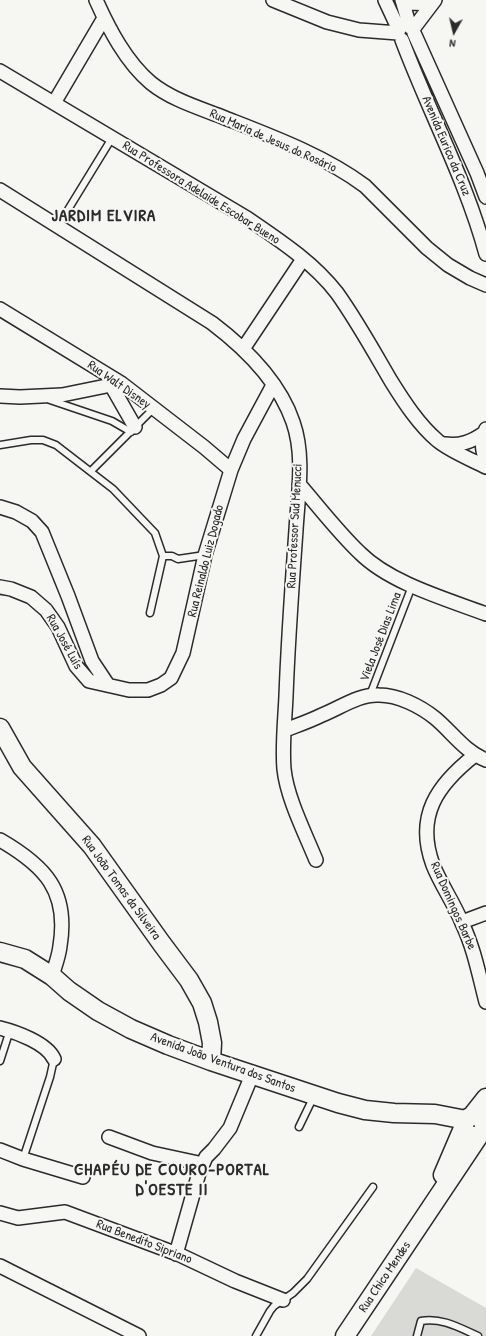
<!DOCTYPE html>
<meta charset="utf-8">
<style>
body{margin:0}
#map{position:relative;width:486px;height:1336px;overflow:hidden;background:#f6f6f2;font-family:"Patrick Hand",sans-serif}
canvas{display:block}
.north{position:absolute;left:434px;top:12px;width:40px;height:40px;-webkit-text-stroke:3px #f6f6f2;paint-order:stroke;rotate:188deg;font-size:11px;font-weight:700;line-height:16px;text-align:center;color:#2b2b2b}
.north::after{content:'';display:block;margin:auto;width:14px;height:18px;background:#2b2b2b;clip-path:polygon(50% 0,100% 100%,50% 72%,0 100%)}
</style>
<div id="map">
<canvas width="486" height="1336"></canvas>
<div class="north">N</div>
</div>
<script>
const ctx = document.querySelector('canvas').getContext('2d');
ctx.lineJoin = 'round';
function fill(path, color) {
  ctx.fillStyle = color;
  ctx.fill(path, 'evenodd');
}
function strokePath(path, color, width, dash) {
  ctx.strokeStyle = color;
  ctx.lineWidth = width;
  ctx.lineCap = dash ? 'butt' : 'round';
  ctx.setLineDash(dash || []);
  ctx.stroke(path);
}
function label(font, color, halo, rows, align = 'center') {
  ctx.font = font + ' "Patrick Hand",sans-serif';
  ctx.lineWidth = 4;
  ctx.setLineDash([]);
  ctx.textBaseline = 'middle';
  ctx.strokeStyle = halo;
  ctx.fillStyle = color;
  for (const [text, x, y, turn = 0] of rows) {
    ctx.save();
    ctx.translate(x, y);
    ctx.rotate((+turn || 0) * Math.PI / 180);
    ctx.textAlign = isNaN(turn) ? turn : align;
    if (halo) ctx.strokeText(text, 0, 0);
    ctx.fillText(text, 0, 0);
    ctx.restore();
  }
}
const green = new Path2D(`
 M 416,1268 L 486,1308 L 486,1336 L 371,1336 Z`);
const lane = new Path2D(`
 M 58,226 L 112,138
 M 50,400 L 112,421 L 131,432
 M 0,445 L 31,440 L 43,440 L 56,445 L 113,489 L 155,533 L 163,556 L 150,613
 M 91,471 L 154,408
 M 163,556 L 172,556 L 178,559 L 205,555
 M 370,695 L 412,586
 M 0,1061 L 10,1030
 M 299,1127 L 314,1096
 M 23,1159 L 50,1077 L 54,1059
 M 256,1336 L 270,1311 L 274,1306 L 293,1293 L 307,1279 L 373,1187
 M 417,1336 L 421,1321 C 441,1317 460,1328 478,1336`);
const street = new Path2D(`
 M 96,0 C 109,29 126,62 151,83 C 172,100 200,108 225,118 C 271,136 325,156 365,186 L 427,248 L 448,265 L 470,278 L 486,285
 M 273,0 L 327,22 L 359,30 L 398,33
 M 385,0 L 399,30
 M 402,0 L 410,27
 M 405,0 L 411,3 L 431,4
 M 413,29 L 435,0
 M 414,33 L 477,173 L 486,197
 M 402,40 C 429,112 466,180 486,254
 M 0,71 L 247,218 C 279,240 313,262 337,293 C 357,321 374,352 391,381 C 404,402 419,425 438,441 C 452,452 470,459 486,467
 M 54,103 L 104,18
 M 0,190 L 212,323 C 245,348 279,381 293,422 C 305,456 298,495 296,530 C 292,586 288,641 286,696 C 285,719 282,746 284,769 C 287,798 305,833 316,860
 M 0,309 L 121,383 L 204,447 L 231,470
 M 243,349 L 303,259
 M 111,385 L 135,427
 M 0,396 L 20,397 L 62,395 L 121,383
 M 486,429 C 481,439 482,451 486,461
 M 445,444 C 460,446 471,442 484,433
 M 299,484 C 319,507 338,532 360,553 C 390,583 446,599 486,614
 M 0,507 L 16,512 L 32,521 L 42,532 L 68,596 L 92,661 L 108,685
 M 0,587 L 11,589 L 31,597 L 46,610 L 58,627 L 76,666 L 89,681 L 129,690 L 148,690 L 161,685 L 171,678 L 183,653 L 205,555 L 231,470 L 244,439 L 273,385
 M 285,730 C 298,725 310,721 322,715 C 340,708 359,694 379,695 C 398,695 420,706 435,718 C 453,733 464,751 486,760
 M 475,755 C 437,785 415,816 433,865 C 441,885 454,903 462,923 C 474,948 479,975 486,1002
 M 0,840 C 45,866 69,891 60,946 C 59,956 55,966 52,976
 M 462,922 L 486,913
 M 0,1028 C 16,1032 47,1043 54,1059
 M 109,1137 L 152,1153 L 203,1164
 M 0,1150 L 23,1159 L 83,1177
 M 0,1213 L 18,1218 L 65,1212 L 180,1255 L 235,1281 L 283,1300
 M 176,1254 L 199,1173 L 206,1157 L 214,1149 L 230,1128 L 252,1075
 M 0,1266 L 139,1336`);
const secondary = new Path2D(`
 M 0,728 L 22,767 L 92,846 L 162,944 L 189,980 L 202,1003 L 208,1022 L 212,1043 L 211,1061
 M 0,952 L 25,959 L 52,976 L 69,991 L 98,1011 L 131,1029 L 168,1045 L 211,1061 L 338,1103 L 365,1110 L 394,1113 L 435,1114 L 466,1120
 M464 1126a10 10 0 1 1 20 0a10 10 0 1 1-20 0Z
 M 471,1117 L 486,1098
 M 443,1175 L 464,1126
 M 345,1336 L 480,1134`);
const streetNames = [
 ["Rua Maria de Jesus do Rosário",273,141,24],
 ["Avenida Eurico da Cruz",446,146,67],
 ["Rua Professora Adelaide Escobar Bueno",201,193,32],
 ["Rua Walt Disney",119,385,35],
 ["Rua Professor Sud Menucci",295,526,-87],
 ["Rua Reinaldo Luiz Dogado",206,561,-76],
 ["Viela José Dias Lima",381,637,-69],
 ["Rua José Luís",64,642,61],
 ["Rua João Tomas da Silveira",121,888,54],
 ["Rua Domingos Barbe",453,906,66],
 ["Avenida João Ventura dos Santos",223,1063,20],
 ["Rua Benedito Sipriano",144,1242,21],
 ["Rua Chico Mendes",385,1277,-56]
];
const districtNames = [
 ["JARDIM ELVIRA",104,216],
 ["CHAPÉU DE COURO-PORTAL",172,1170],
 ["D'OESTE II",172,1190]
];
fill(green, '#d9d9d5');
strokePath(lane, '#2b2b2b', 9);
strokePath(street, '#2b2b2b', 16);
strokePath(secondary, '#2b2b2b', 21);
strokePath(lane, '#f6f6f2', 6);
strokePath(street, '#f6f6f2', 13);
strokePath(secondary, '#f6f6f2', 18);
label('13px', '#2b2b2b', '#f6f6f2', streetNames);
ctx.letterSpacing = '1px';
label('bold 17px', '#2b2b2b', '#f6f6f2', districtNames);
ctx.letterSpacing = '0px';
</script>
